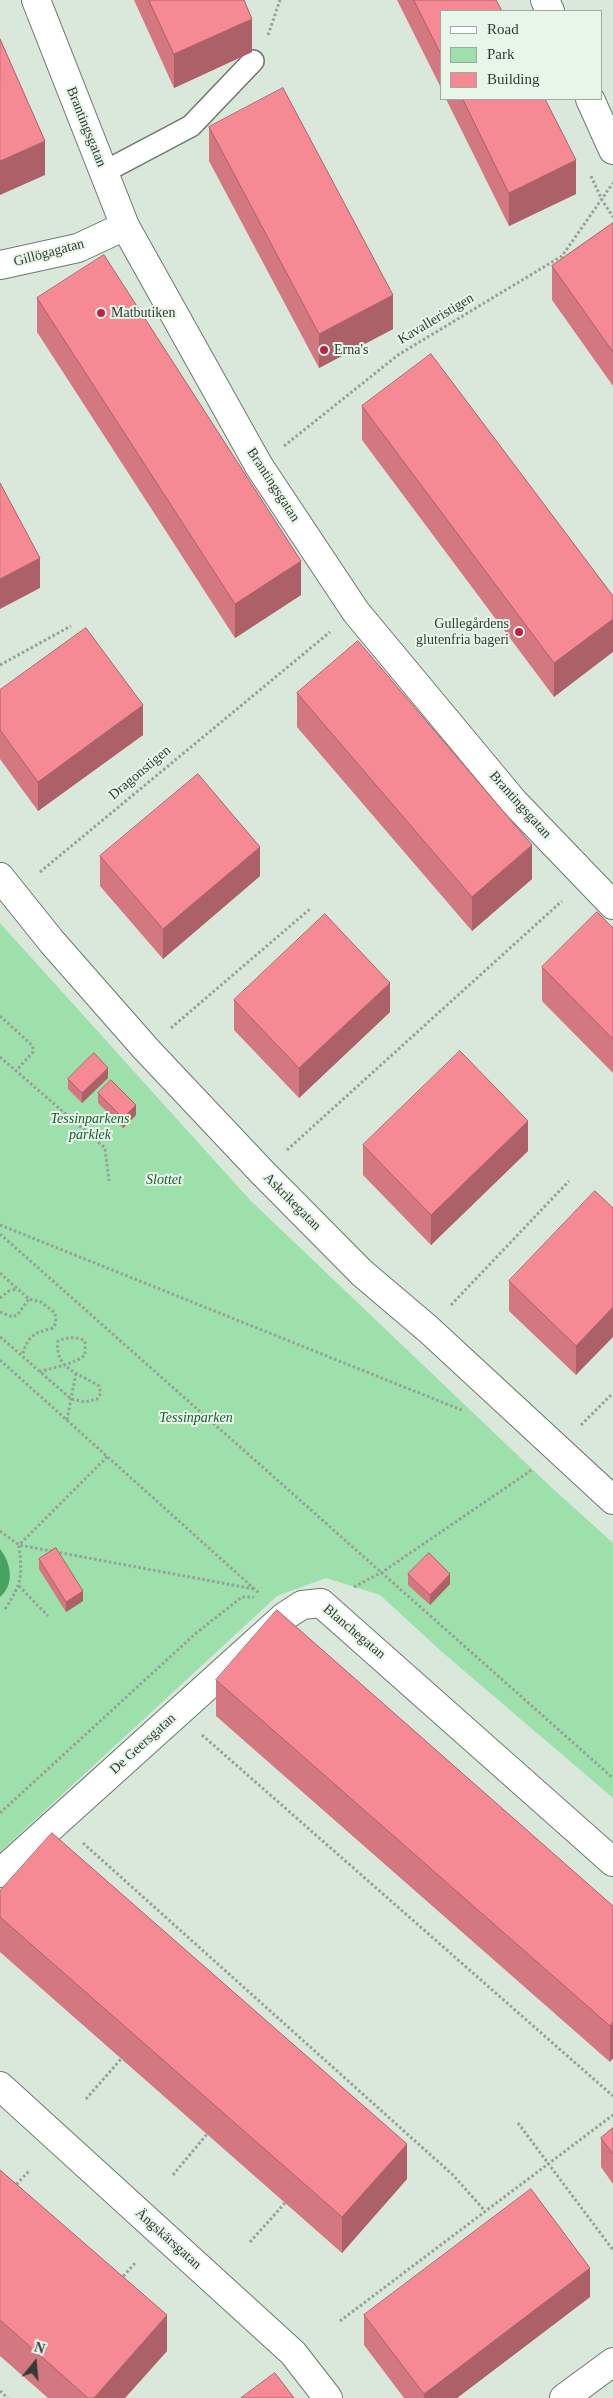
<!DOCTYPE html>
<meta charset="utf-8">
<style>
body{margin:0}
#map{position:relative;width:613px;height:2398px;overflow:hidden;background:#dae8dc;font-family:"Times New Roman",serif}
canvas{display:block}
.legend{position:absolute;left:440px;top:10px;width:162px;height:90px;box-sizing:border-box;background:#e7f6e9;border:1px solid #9faba1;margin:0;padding:6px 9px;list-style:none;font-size:15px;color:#343a35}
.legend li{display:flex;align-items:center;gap:10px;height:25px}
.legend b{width:25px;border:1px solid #9faba1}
.north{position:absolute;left:10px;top:2338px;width:50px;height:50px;-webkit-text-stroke:4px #e7f6e9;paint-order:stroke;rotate:17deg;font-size:14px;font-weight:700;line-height:20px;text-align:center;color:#343a35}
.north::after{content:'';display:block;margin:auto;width:18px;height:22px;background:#343a35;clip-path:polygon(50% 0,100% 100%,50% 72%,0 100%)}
</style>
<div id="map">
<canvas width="613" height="2398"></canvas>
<ul class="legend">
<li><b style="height:6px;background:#fff"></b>Road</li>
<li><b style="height:14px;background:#9ee0ac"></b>Park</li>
<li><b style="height:14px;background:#f58a95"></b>Building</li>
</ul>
<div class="north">N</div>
</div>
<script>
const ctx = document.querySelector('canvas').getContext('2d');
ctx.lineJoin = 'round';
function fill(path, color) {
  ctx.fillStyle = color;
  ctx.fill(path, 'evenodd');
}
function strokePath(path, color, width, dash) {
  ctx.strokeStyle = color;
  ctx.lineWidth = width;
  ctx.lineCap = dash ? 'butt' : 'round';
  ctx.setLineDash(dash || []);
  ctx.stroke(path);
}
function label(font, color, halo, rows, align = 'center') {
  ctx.font = font + ' "Times New Roman",serif';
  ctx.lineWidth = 4;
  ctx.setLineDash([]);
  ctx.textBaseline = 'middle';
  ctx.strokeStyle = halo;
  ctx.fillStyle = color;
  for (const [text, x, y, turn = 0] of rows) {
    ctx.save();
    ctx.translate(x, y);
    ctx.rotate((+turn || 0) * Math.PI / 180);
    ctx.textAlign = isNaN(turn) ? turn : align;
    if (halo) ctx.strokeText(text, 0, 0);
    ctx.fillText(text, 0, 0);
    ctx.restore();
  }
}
const green = new Path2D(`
 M 0,923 L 250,1200 L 551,1487 L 613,1543 L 613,1798 L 442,1652 L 380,1595 L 326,1578 L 277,1596 L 0,1852 Z`);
const water = new Path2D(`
 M 0,1549 C 11,1563 15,1584 0,1597 Z`);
const path = new Path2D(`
 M 268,35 L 280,0
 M 591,176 L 602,200 L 613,217
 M 284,446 L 398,355 L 562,256 L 613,183
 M 0,665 L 71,626
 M 40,872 L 330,632
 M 0,1016 L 33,1046 L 33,1052 L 16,1071
 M 171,1028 L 310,909
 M 0,1057 L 105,1148 L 109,1181
 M 287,1150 L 562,901
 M 0,1225 L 464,1411
 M 0,1234 L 613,1778
 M 0,1273 L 29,1299 L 41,1302 L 55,1313 L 56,1323 L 53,1328 C 33,1333 28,1336 22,1356
 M 0,1298 L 9,1291 L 17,1289
 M 451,1305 L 569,1181
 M 0,1312 L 13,1317 L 18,1314 L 29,1299
 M 0,1337 L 5,1341 L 71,1399 L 85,1402 L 97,1399 L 101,1393 L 99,1386 C 79,1373 54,1369 58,1341 C 67,1337 76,1336 85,1341 L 85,1355 C 73,1365 54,1367 39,1372
 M 0,1360 L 260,1594
 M 67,1420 L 76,1373
 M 581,1425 L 613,1393
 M 0,1531 L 19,1545 L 254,1589
 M 19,1586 L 48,1616
 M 354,1587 L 384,1571 L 533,1469
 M 5,1609 C 23,1582 22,1576 19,1545 L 108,1456
 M 202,1735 L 613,2096
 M 0,1813 L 195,1634 L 242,1597 L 254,1597
 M 83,1843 L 453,2175 L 485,2211
 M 86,2099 L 121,2059
 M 518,2123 L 613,2250
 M 173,2175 L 207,2134
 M 13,2188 L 30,2170
 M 250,2242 L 285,2203
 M 120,2280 L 135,2263
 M 340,2321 L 613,2115
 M 0,2391 L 8,2398`);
const service = new Path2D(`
 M 104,172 L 191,126 L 253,61`);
const minor = new Path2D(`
 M 36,0 L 125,226 L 259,466 L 356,612 L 514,802 L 613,905
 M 545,0 L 550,11
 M 590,99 L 613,150
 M 0,265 L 78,248 L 125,226
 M 0,877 L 52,942 L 146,1049 L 262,1172 L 362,1273 L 428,1329 L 613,1500
 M 0,1873 L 285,1616 L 302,1605 L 321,1603 L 613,1862
 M 0,2086 L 293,2353 L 328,2398`);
const tertiary = new Path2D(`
 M 564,2398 L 613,2362`);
const wall = new Path2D(`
 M 134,0 L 244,0 L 252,52 L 174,88 Z
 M 397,0 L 496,0 L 442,11 L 442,90 Z
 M 446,99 L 545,99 L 576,194 L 509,226 Z
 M 209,127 L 393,329 L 319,368 L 209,161 Z
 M 613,223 L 613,386 L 552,300 L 552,266 Z
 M 37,298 L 301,595 L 235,638 L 37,332 Z
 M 362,406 L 613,596 L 554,697 L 362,440 Z
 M 0,690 L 143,735 L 38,811 L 0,759 Z
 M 297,693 L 532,879 L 472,931 L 297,727 Z
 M 100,856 L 260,876 L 163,959 L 100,886 Z
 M 613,928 L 613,1073 L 542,1001 L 542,967 Z
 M 234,1000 L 390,1012 L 299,1098 L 234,1030 Z
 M 108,1078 L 82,1103 L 68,1089 L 68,1079 Z
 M 98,1093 L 136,1115 L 123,1128 L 98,1103 Z
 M 363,1145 L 528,1151 L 431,1245 L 363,1175 Z
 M 613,1208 L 576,1375 L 509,1311 L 509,1281 Z
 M 39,1559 L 83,1601 L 66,1612 L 39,1569 Z
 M 408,1574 L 450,1584 L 430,1605 L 408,1585 Z
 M 216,1680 L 613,1906 L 610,2062 L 216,1716 Z
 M 0,1891 L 407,2179 L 342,2253 L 0,1952 Z
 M 613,2128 L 613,2184 L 601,2167 L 601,2138 Z
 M 0,2170 L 167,2351 L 125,2398 L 48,2398 L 0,2356 Z
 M 590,2297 L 457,2398 L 404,2398 L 364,2345 L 364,2315 Z`);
const shadedWall = new Path2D(`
 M 252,19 L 252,52 L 174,88 L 174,54 Z
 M 45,141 L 45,175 L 0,195 L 0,161 Z
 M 576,160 L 576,194 L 509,226 L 509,193 Z
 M 393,295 L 393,329 L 319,368 L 319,334 Z
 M 40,558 L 40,588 L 0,609 L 0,579 Z
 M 301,561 L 301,595 L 235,638 L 235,604 Z
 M 613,619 L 613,652 L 554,697 L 554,663 Z
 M 143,705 L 143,735 L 38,811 L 38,782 Z
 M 532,845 L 532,879 L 472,931 L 472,897 Z
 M 260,847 L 260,876 L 163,959 L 163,929 Z
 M 390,983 L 390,1012 L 299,1098 L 299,1068 Z
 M 108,1068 L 108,1078 L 82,1103 L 82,1093 Z
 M 136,1105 L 136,1115 L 123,1128 L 123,1118 Z
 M 528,1121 L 528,1151 L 431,1245 L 431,1215 Z
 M 613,1307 L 613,1337 L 576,1375 L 576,1346 Z
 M 450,1574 L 450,1584 L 430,1605 L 430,1595 Z
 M 83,1591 L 83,1601 L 66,1612 L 66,1602 Z
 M 613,2022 L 613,2058 L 610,2062 L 610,2026 Z
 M 407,2144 L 407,2179 L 342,2253 L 342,2217 Z
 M 590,2268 L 590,2297 L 457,2398 L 424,2398 L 424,2394 Z
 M 167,2315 L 167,2351 L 125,2398 L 94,2398 Z`);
const building = new Path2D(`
 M 149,0 L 244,0 L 252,19 L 174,54 Z
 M 414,0 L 496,0 L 502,11 L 442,11 L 442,56 Z
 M 0,39 L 45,141 L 0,161 Z
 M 283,88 L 393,295 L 319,334 L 209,127 Z
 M 463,99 L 545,99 L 576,160 L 509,193 Z
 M 613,223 L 613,352 L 552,266 Z
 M 104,255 L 301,561 L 235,604 L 37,298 Z
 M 431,354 L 613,596 L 613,619 L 554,663 L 362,406 Z
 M 0,483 L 40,558 L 0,579 Z
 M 86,628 L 143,705 L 38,782 L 0,730 L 0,690 Z
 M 358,641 L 532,845 L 472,897 L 297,693 Z
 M 198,774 L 260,847 L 163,929 L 100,856 Z
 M 597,912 L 613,928 L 613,1039 L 542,967 Z
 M 325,914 L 390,983 L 299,1068 L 234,1000 Z
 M 460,1051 L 528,1121 L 431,1215 L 363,1145 Z
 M 94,1053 L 108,1068 L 82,1093 L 68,1079 Z
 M 111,1080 L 136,1105 L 123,1118 L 98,1093 Z
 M 595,1191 L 613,1208 L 613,1307 L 576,1346 L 509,1281 Z
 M 56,1548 L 83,1591 L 66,1602 L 39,1559 Z
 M 429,1553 L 450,1574 L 430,1595 L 408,1574 Z
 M 277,1610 L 613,1906 L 613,2022 L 610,2026 L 216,1680 Z
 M 52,1833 L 407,2144 L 342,2217 L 0,1917 L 0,1891 Z
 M 613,2128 L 613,2154 L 601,2138 Z
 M 0,2170 L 167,2315 L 94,2398 L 88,2398 L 0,2320 Z
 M 531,2189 L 590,2268 L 424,2394 L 364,2315 Z
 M 275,2373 L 294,2398 L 241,2398 Z`);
const markers = [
 [101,313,5,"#b62546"],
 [324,350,5,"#b62546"],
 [519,632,5,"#b62546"]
];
const streetNames = [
 ["Brantingsgatan",86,127,68],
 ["Gillögagatan",49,253,-15],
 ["Kavalleristigen",436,319,-31],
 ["Brantingsgatan",273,485,57],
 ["Dragonstigen",140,773,-40],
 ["Brantingsgatan",520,805,48],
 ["Askrikegatan",292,1202,45],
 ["Blanchegatan",354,1632,40],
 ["De Geersgatan",143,1744,-42],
 ["Ängskärsgatan",168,2239,42]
];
const poiNames = [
 ["Matbutiken",111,313],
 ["Erna's",334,350],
 ["Gullegårdens",509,624,"right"],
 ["glutenfria bageri",509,640,"right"]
];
const parkNames = [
 ["Tessinparkens",90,1119],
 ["parklek",90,1135],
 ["Slottet",164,1180],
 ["Tessinparken",196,1418]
];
fill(green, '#9ee0ac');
fill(water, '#48a262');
strokePath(service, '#6c796e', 24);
strokePath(minor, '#6c796e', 30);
strokePath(tertiary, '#6c796e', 30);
strokePath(path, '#95a097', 3, [2.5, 2.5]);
strokePath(service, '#fff', 21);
strokePath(minor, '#fff', 28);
strokePath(tertiary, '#fff', 28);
fill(wall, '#d37780');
fill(shadedWall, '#ac6168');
fill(building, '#f58a95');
strokePath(building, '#ac6168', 1);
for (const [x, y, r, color] of markers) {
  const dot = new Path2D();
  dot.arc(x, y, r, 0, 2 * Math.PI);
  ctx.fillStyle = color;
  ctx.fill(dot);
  strokePath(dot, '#e7f6e9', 2);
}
label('14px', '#343a35', '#e7f6e9', streetNames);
label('14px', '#343a35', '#e7f6e9', poiNames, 'left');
label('italic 14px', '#1a5a2f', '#e7f6e9', parkNames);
</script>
